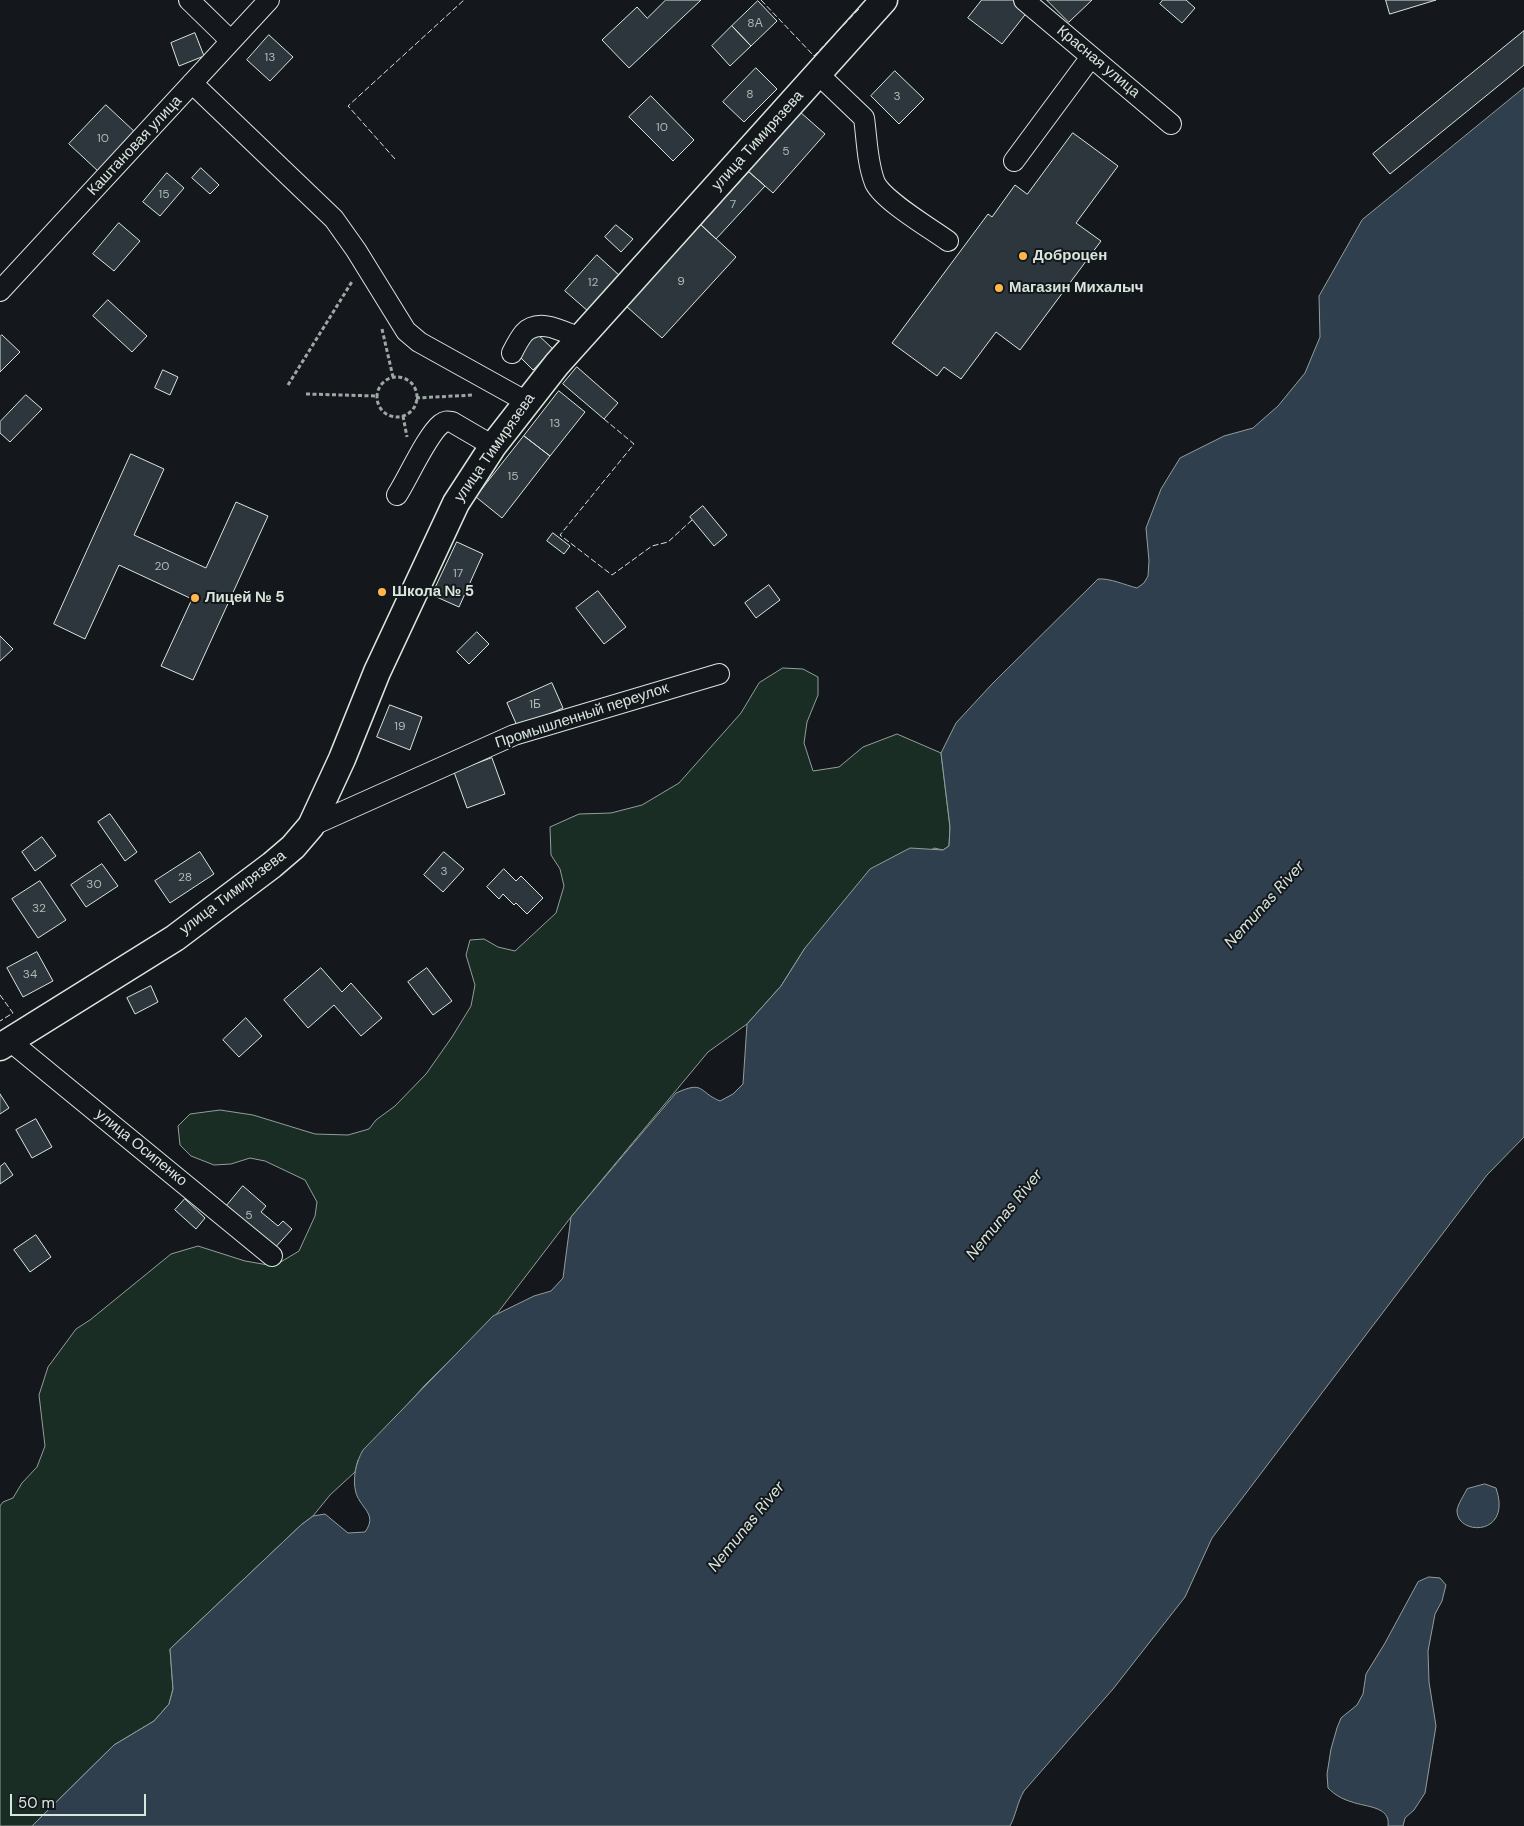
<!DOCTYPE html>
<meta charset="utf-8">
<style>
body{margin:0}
#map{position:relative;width:1524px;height:1826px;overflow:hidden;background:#14181c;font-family:"DM Sans",sans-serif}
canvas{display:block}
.scale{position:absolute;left:10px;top:1794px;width:136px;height:22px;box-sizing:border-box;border:2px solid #d8e6dc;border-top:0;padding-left:6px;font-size:15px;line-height:18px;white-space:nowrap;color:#d8e6dc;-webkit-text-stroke:4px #14181c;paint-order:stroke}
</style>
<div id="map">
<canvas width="1524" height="1826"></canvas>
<div class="scale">50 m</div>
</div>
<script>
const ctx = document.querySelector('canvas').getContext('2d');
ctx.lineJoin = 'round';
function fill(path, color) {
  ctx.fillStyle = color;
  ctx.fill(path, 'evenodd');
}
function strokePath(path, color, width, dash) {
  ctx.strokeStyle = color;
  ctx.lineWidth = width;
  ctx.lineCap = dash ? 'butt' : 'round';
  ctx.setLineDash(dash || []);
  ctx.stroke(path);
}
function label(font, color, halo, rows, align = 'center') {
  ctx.font = font + ' "DM Sans",sans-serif';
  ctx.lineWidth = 4;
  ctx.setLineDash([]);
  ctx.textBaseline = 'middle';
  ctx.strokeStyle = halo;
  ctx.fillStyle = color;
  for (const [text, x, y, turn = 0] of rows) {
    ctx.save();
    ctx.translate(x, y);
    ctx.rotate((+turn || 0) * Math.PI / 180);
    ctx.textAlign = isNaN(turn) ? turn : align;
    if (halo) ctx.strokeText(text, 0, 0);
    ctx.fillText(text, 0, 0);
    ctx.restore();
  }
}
const green = new Path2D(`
 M 783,668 L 803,669 L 818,677 L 818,695 L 807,722 L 804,743 L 813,771 L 839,767 L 863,747 L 897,734 L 941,753 L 950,827 L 949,846 L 943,850 L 934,848 L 805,948 L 781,986 L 747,1024 L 708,1052 L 571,1217 L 496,1315 L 424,1386 L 358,1460 L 355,1472 L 330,1495 L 313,1516 L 301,1525 L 170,1649 L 173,1689 L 169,1704 L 154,1721 L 114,1745 L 32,1826 L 0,1826 L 0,1506 L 3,1502 L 13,1498 L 22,1483 L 37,1467 L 45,1446 L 39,1395 L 48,1367 L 76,1329 L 90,1320 L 171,1254 L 198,1246 L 245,1261 L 274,1266 L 299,1251 L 315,1216 L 317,1202 L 305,1180 L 265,1161 L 250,1158 L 231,1164 L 214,1165 L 191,1156 L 180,1145 L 178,1126 L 190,1114 L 220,1110 L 253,1115 L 315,1134 L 348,1135 L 369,1129 L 376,1120 L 395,1106 L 426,1074 L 452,1037 L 471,1006 L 475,985 L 466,955 L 470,940 L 484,939 L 498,947 L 515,951 L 556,913 L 564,886 L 560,869 L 551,855 L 550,827 L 579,814 L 611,813 L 642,805 L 679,783 L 741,713 L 759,683 Z`);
const water = new Path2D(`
 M 1524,88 L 1524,1137 L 1487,1175 L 1212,1538 L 1185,1597 L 1113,1689 L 1024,1791 C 1017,1803 1016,1815 1010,1826 L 32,1826 L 114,1745 L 154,1721 L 169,1704 L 173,1689 L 170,1649 L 301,1525 L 313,1516 L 325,1514 L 348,1533 L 365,1532 C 378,1514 361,1509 356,1493 C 352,1479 356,1462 363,1450 L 493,1316 L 534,1296 L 551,1291 L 563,1278 L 571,1217 L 676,1093 C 705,1080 698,1092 720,1101 L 733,1094 L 743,1084 L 747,1024 L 781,986 L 805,948 L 870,869 L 910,848 L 943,850 L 949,846 L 950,827 L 941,753 L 956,723 L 992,684 L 1098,579 C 1110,578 1125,585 1137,588 L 1144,583 L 1148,576 L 1149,561 L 1146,528 L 1161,489 L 1180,458 L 1224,436 L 1253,428 L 1278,406 L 1305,373 L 1320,337 L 1319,296 L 1362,220 Z
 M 1485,1484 L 1496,1488 C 1513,1537 1456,1536 1457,1510 C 1458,1504 1464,1495 1467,1489 Z
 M 1429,1577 L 1440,1578 L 1446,1585 L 1442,1601 L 1435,1614 L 1428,1651 L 1429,1682 L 1436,1726 L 1425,1793 L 1414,1810 L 1405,1818 L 1403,1826 L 1388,1826 C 1391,1806 1365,1807 1352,1802 C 1342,1799 1335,1795 1328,1788 L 1327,1774 L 1331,1749 L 1337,1728 L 1341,1718 L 1357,1705 L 1363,1694 L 1366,1674 L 1385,1643 L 1418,1582 Z`);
const building = new Path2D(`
 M 666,0 L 701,0 L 629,68 L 602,40 L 637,7 L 647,18 Z
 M 982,0 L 1014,0 L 1028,11 L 1002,44 L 968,18 Z
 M 1047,0 L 1092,0 L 1069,22 Z
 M 1163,0 L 1186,0 L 1195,8 L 1182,23 L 1160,4 Z
 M 1386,0 L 1436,0 L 1390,14 Z
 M 758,1 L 777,21 L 751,46 L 732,26 Z
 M 732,26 L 751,46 L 730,66 L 712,46 Z
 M 1524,31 L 1524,65 L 1390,174 L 1373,154 Z
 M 195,33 L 204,56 L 179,66 L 171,43 Z
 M 269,35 L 293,57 L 270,81 L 247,60 Z
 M 756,68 L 777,89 L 744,122 L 723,102 Z
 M 895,71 L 924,99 L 899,124 L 871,96 Z
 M 651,96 L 694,140 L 673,161 L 629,117 Z
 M 106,105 L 136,133 L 99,172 L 69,144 Z
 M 800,112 L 825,134 L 773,193 L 748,171 Z
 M 1073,133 L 1118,166 L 1076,223 L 1101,241 L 1020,350 L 996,332 L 961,379 L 944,367 L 937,376 L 892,343 L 988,214 L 992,217 L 1015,185 L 1027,194 Z
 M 201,168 L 219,185 L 210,194 L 192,178 Z
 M 749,172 L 765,186 L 716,239 L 701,225 Z
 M 167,173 L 184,188 L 160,216 L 143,202 Z
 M 119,223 L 140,241 L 114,271 L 93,254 Z
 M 616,225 L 633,239 L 621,252 L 605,237 Z
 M 701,225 L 736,257 L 662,338 L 626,306 Z
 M 597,255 L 620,276 L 589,312 L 565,291 Z
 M 108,300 L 147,336 L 132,352 L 93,316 Z
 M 536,333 L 553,349 L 533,370 L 517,354 Z
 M 2,335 L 20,352 L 0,372 L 0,337 Z
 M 577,367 L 618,403 L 604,419 L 563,384 Z
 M 163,370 L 178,377 L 170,395 L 155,388 Z
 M 559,391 L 585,412 L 550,456 L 524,436 Z
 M 26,395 L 42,409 L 10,442 L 0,433 L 0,422 Z
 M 524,436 L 550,456 L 502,518 L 476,497 Z
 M 131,454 L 164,469 L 134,535 L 206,568 L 236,502 L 268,516 L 193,680 L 161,666 L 192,599 L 119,565 L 85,639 L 54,624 Z
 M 703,506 L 727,535 L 714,546 L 690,517 Z
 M 553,533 L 570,546 L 564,554 L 547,541 Z
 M 457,542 L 483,554 L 459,607 L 432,595 Z
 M 769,585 L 780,600 L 756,618 L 745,603 Z
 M 598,591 L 626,627 L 604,644 L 576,608 Z
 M 477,632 L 489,644 L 469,664 L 457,652 Z
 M 0,636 L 13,649 L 0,661 Z
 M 552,683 L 563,708 L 518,728 L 507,703 Z
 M 390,705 L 422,717 L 410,750 L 377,737 Z
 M 492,758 L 505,794 L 467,808 L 454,772 Z
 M 110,814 L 137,852 L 125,861 L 98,822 Z
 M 42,837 L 56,856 L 35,871 L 22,852 Z
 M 200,852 L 214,874 L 170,903 L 155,881 Z
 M 444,852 L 464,869 L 443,892 L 424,875 Z
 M 102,864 L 118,886 L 86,907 L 71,885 Z
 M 504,869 L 516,881 L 521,876 L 543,898 L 527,914 L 516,903 L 514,905 L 503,894 L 499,899 L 487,887 Z
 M 40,881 L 66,920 L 38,938 L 12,899 Z
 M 37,952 L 53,981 L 23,997 L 7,968 Z
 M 321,968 L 342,992 L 351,983 L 382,1018 L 361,1036 L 334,1005 L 308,1028 L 284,1000 Z
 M 427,968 L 452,1001 L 433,1015 L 408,982 Z
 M 151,986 L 158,1002 L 135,1014 L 127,998 Z
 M 246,1018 L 262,1036 L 239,1057 L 223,1040 Z
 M 0,1094 L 9,1108 L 0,1114 Z
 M 36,1119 L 52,1147 L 32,1158 L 16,1130 Z
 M 5,1163 L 13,1175 L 0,1184 L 0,1167 Z
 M 243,1186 L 266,1206 L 261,1212 L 278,1226 L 283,1221 L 292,1229 L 272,1251 L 224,1209 Z
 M 185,1199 L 205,1218 L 196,1229 L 175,1210 Z
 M 36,1235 L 51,1257 L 30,1272 L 14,1250 Z`);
const path = new Path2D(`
 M 382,329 L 393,377
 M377 397a20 20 0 1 1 40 0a20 20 0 1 1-40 0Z
 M 288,385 L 353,280
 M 306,394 L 377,396
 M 416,398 L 474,395
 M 403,416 L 407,437`);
const minor = new Path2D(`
 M 189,0 L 231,41
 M 1024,0 L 1171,124
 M 818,74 L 864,118 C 867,139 867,163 875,183 C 884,201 930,228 948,241
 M 192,83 L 334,219 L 356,250 L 406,331 L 419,342 L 527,402
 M 1014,161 L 1091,57
 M 0,291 L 269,0
 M 512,353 C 515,347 519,339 524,333 C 539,317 564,332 580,338
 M 397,495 C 408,478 427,435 441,424 C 445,421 447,421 452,422 L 493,446
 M 311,826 L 514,735 L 719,674
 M 10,1041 L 272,1256`);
const major = new Path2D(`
 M 0,1047 L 175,938 L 272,865 L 293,847 L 311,826 L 342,759 L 377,672 L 456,503 L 493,446 L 557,364 L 884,0`);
const fence = new Path2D(`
 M 761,0 L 814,56 L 859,9
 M 395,159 L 348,106 L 464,0
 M 604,419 L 634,444 L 560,535 L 612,575 L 652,546 L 668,542 L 692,520
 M 0,995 L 13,1013 L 0,1021`);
const markers = [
 [1023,256,5,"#ffb74d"],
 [999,288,5,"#ffb74d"],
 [382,592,5,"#ffb74d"],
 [195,598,5,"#ffb74d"]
];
const numberNames = [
 ["8А",755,24],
 ["13",270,58],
 ["8",750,95],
 ["3",897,97],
 ["10",662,128],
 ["10",103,139],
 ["5",786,152],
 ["15",164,195],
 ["7",733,205],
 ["9",681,282],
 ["12",593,283],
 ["13",555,424],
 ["15",513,477],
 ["20",162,567],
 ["17",458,574],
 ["1Б",535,705],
 ["19",400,727],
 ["3",444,872],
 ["28",185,878],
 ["30",94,885],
 ["32",39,909],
 ["34",30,975],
 ["5",249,1216]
];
const streetNames = [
 ["Красная улица",1098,62,40],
 ["улица Тимирязева",758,141,-48],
 ["Каштановая улица",135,146,-47],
 ["улица Тимирязева",495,448,-55],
 ["Промышленный переулок",582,716,-18],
 ["улица Тимирязева",233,893,-37],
 ["улица Осипенко",141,1148,39]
];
const poiNames = [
 ["Доброцен",1033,256],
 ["Магазин Михалыч",1009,288],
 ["Школа № 5",392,592],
 ["Лицей № 5",205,598]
];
const waterNames = [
 ["Nemunas River",1265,905,-48],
 ["Nemunas River",1005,1215,-51],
 ["Nemunas River",747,1527,-51]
];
fill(green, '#1a2d24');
strokePath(green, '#939e99', 1);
fill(water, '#2f3f4d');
strokePath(water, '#939e99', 1);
fill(building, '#2c363c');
strokePath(building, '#d8e6dc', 1);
strokePath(minor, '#d8e6dc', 22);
strokePath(major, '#d8e6dc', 29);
strokePath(path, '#9da8a2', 3, [4, 2.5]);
strokePath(minor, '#14181c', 20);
strokePath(major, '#14181c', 26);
strokePath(fence, '#d8e6dc', 1, [6, 2.5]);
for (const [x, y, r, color] of markers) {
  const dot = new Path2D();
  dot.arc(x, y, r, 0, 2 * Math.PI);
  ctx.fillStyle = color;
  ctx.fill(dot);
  strokePath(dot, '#14181c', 2);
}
label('12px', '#adbab4', null, numberNames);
label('15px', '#d8e6dc', '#14181c', streetNames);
label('bold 15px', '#d8e6dc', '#14181c', poiNames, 'left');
label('italic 16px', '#d8e6dc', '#14181c', waterNames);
</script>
